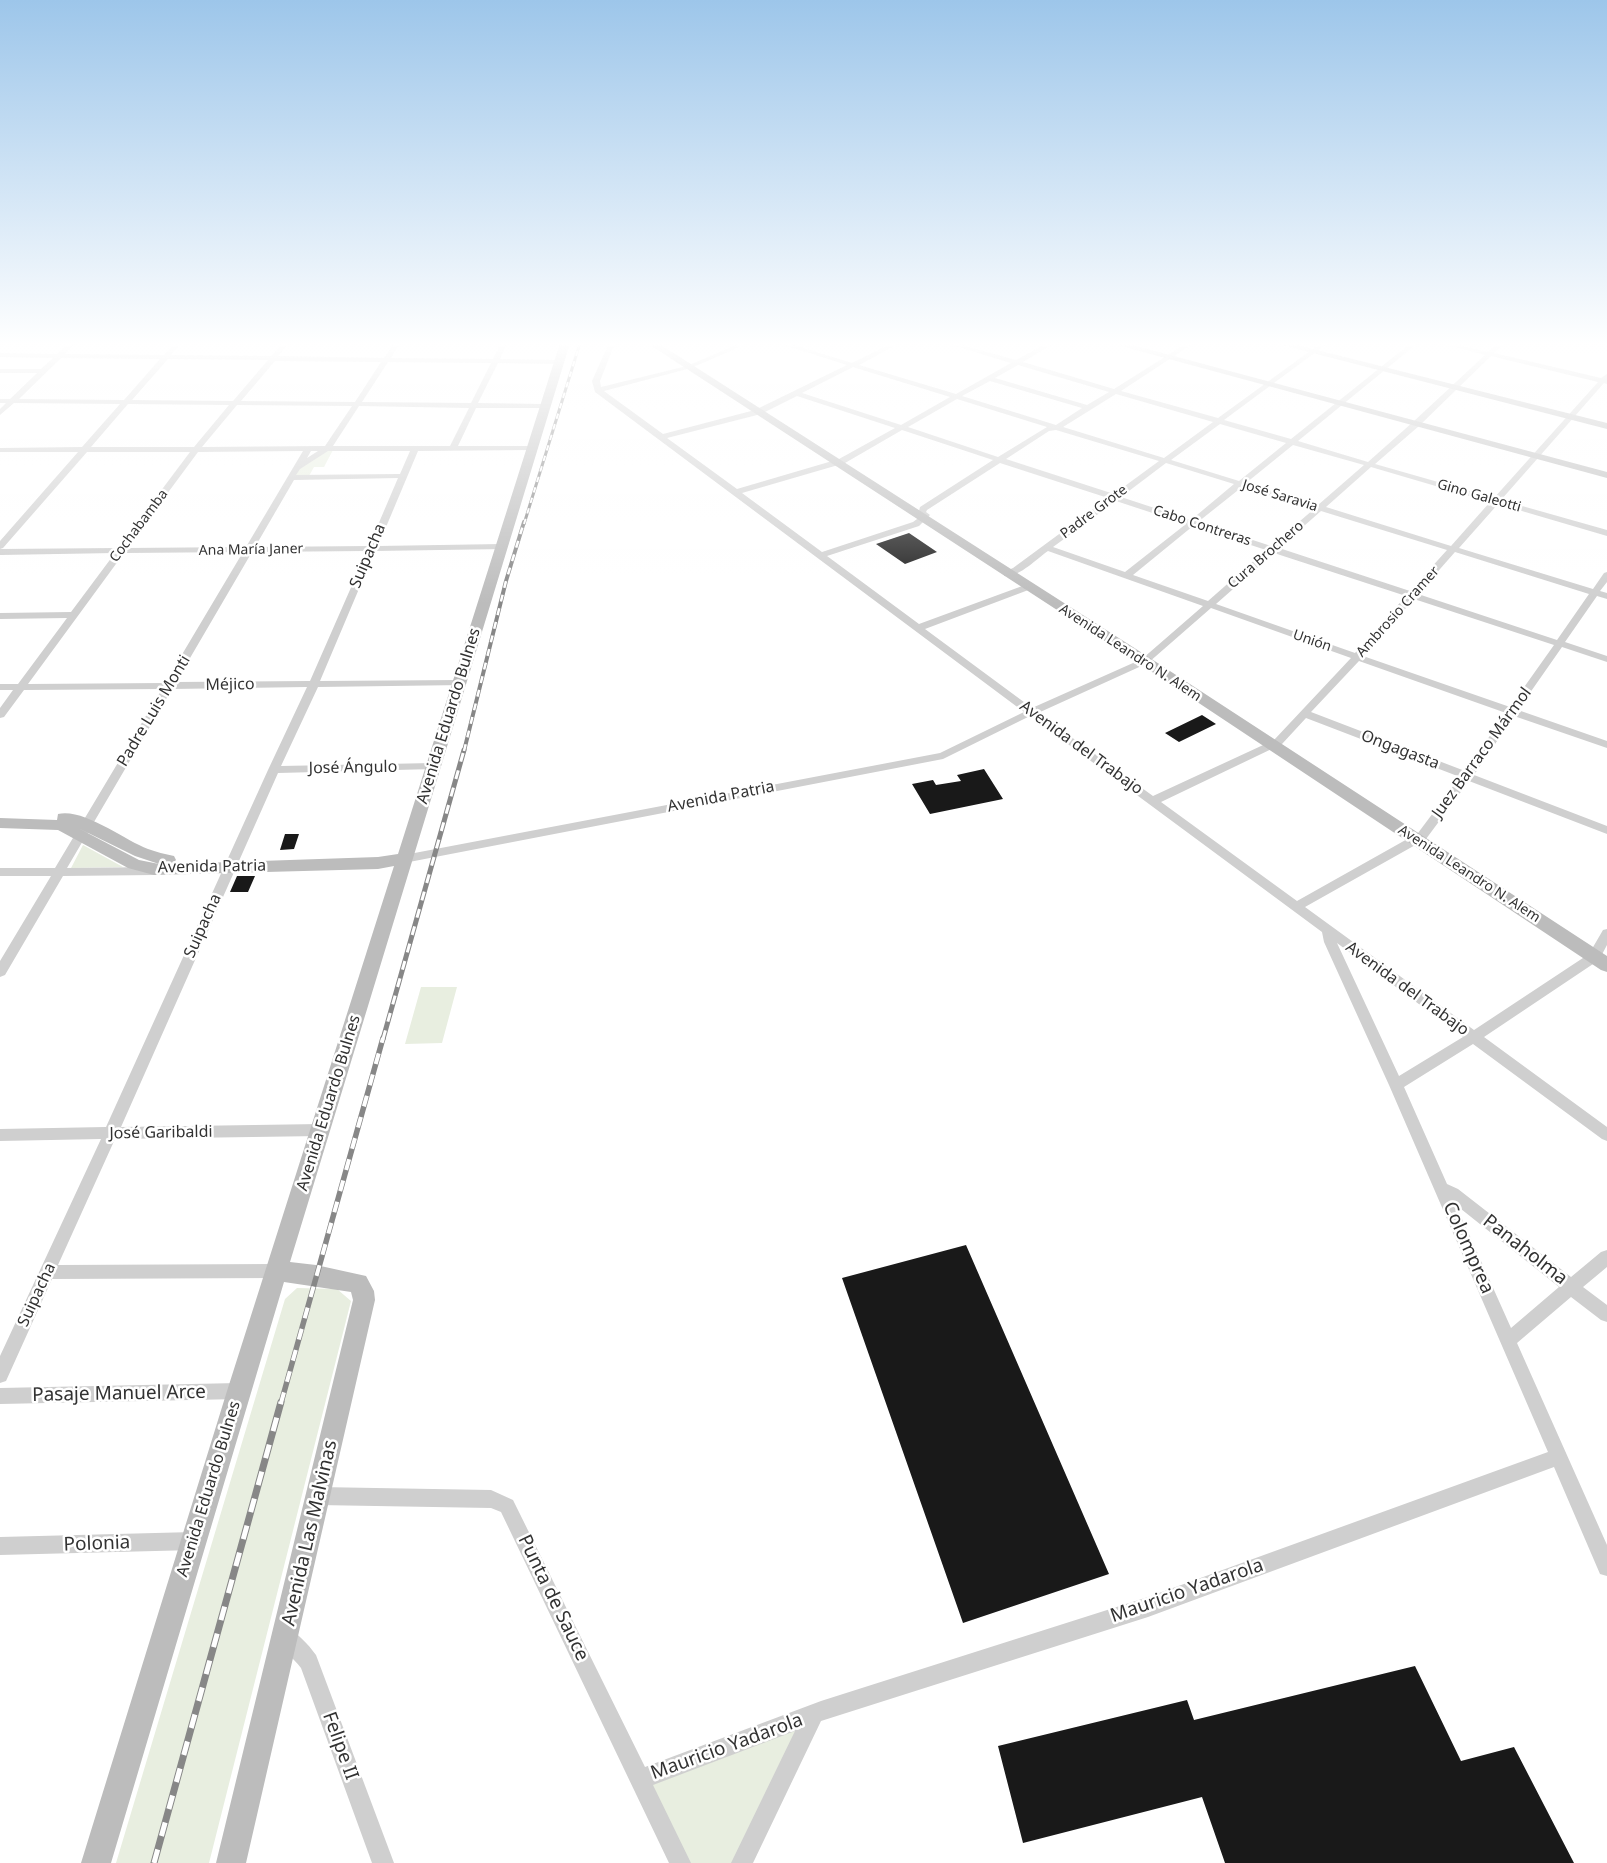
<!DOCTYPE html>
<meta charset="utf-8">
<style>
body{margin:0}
canvas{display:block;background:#fff}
</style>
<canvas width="1607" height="1863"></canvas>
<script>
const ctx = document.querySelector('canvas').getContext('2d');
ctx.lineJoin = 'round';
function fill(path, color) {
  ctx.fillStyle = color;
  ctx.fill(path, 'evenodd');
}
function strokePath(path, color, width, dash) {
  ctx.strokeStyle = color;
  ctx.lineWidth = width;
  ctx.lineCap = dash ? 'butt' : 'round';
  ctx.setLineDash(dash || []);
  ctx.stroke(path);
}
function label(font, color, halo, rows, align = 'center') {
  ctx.font = font + ' "Noto Sans",sans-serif';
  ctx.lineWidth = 5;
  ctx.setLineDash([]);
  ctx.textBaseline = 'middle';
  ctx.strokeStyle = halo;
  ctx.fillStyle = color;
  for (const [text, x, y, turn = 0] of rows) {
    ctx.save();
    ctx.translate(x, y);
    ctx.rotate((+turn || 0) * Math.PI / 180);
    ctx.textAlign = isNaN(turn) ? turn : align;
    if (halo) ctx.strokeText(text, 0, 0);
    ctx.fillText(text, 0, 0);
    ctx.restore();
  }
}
const green = new Path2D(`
 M 327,450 L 333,450 L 324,467 L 314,467 L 309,476 L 295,476 L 298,468 Z
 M 83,845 L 123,867 L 71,868 Z
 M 421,987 L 457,987 L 442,1043 L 405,1044 Z
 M 297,1288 L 337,1289 L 351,1301 L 209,1863 L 116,1863 L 285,1299 Z
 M 813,1715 L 742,1863 L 680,1863 L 641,1779 Z`);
const building = new Path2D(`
 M 909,533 L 937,552 L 905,564 L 876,544 Z
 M 1202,715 L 1216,724 L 1179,742 L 1165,733 Z
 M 984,769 L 1003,799 L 930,814 L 912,784 L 933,780 L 936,785 L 961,781 L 957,775 Z
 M 285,834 L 299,834 L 294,849 L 280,850 Z
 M 237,876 L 255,876 L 248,892 L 230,892 Z
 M 966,1245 L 1109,1574 L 963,1623 L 842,1278 Z
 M 1415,1666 L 1461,1761 L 1514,1747 L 1574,1863 L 1225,1863 L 1202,1797 L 1023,1843 L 998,1746 L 1187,1700 L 1194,1720 Z`);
const minor = new Path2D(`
 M 68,343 L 75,343 L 65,354 L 164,355 L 175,343 L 181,343 L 171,355 L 271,356 L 283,343 L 289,343 L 278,356 L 384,358 L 394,343 L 400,343 L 391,358 L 493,359 L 501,343 L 507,343 L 500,359 L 558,360 L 561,362 L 558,364 L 498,363 L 478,403 L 544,404 L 548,406 L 544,408 L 476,408 L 458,446 L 531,446 L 535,448 L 531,450 L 418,451 L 378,546 L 502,544 L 506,547 L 505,549 L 375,551 L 320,681 L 460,680 L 464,681 L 464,685 L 318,687 L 281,766 L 434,763 L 439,766 L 434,769 L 278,773 L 121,1127 L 321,1124 L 326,1126 L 328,1130 L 326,1134 L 321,1136 L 115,1139 L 58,1265 L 276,1264 L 282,1266 L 284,1271 L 282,1276 L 276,1278 L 52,1279 L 6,1381 L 0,1383 L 0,1356 L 101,1139 L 0,1141 L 0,1129 L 106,1127 L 268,770 L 307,687 L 172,689 L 67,868 L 155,867 L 161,871 L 155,875 L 63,876 L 5,975 L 0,977 L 0,961 L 51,876 L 0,876 L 0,868 L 55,868 L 162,689 L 24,690 L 4,717 L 0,718 L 0,708 L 13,690 L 0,690 L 0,684 L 18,684 L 67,618 L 0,619 L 0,613 L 71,612 L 115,553 L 0,555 L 0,549 L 118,548 L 190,452 L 87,452 L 3,548 L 0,549 L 0,541 L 78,452 L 0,452 L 0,448 L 82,447 L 120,404 L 14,403 L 0,415 L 0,409 L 6,403 L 0,403 L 0,399 L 10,399 L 37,373 L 0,373 L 0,369 L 41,369 L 53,358 L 0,357 L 0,353 L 57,354 ZM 61,358 L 160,359 L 124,400 L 19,399 ZM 168,359 L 268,360 L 233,401 L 132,400 ZM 275,361 L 381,362 L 355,402 L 241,401 ZM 388,362 L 491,363 L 471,403 L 362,402 ZM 128,404 L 229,405 L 194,447 L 91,447 ZM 237,405 L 352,406 L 325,446 L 202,447 ZM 359,406 L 469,408 L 450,446 L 333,446 ZM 303,451 L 246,547 L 127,548 L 198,452 ZM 311,451 L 318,451 L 307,458 ZM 328,451 L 410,451 L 400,474 L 296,475 L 300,469 ZM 398,478 L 369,546 L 255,547 L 294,480 ZM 367,551 L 310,681 L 176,682 L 252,552 ZM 243,552 L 165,683 L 28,684 L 124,553 Z
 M 609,343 L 615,343 L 600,381 L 601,387 L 687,366 L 741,343 L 749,343 L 691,368 L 604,391 L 663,434 L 755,410 L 847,365 L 778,343 L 787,343 L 852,363 L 892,343 L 900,343 L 859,365 L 956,394 L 1011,363 L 945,343 L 955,343 L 1016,360 L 1047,343 L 1055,343 L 1023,362 L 1114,389 L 1187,343 L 1194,343 L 1121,391 L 1218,418 L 1321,343 L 1328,343 L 1224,420 L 1291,439 L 1411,343 L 1418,343 L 1298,441 L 1368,462 L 1413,422 L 1485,355 L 1440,343 L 1451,343 L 1488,352 L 1497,343 L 1504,343 L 1494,353 L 1601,378 L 1607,374 L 1607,384 L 1604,383 L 1501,500 L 1607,530 L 1607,536 L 1498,504 L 1459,548 L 1593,589 L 1604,573 L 1607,572 L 1607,582 L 1600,591 L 1607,593 L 1607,599 L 1597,596 L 1565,642 L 1607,656 L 1607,662 L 1562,647 L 1518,710 L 1607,741 L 1607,748 L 1514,716 L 1474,775 L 1607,826 L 1607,834 L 1469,781 L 1426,839 L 1305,907 L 1474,1030 L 1589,954 L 1603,930 L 1607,929 L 1607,945 L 1599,960 L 1484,1037 L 1607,1127 L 1607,1141 L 1602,1139 L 1473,1044 L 1404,1087 L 1447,1184 L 1458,1189 L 1571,1277 L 1601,1252 L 1607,1250 L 1607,1267 L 1583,1287 L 1607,1305 L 1607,1322 L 1601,1320 L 1571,1297 L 1517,1343 L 1607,1545 L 1607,1576 L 1600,1574 L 1554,1467 L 1148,1617 L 821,1721 L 753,1863 L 731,1863 L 795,1731 L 653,1785 L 691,1863 L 669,1863 L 501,1512 L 491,1508 L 318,1505 L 312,1502 L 309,1496 L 312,1490 L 318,1487 L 491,1490 L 513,1500 L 645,1767 L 821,1701 L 1148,1597 L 1548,1452 L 1389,1085 L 1324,942 L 1322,932 L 1030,716 L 943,759 L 404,863 L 400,862 L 398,859 L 400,856 L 404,855 L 940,753 L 1024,712 L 595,392 L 592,381 ZM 1491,356 L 1598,382 L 1494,498 L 1375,464 L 1419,426 ZM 1018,365 L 1109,392 L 1087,405 L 995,378 ZM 853,367 L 950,397 L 901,425 L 802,393 ZM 990,381 L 1082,408 L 1056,425 L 962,396 ZM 1116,394 L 1213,422 L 1164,458 L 1063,427 ZM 797,396 L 895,428 L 839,459 L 737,489 L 667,438 L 761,414 ZM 957,399 L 1047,427 L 998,457 L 908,427 ZM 1220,424 L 1286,443 L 1239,481 L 1171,460 ZM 902,430 L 993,460 L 920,507 L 917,519 L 913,522 L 822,552 L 742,493 L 845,463 ZM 1056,430 L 1159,461 L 1114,494 L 1006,459 L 1049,431 ZM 1293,445 L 1364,465 L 1318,505 L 1246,483 ZM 1000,463 L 1108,498 L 1013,568 L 1004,572 L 1004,576 C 1019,578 1036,559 1048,551 L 1203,606 L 1142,659 L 1032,708 L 925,629 L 1031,589 L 1031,585 L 1025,585 L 919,624 L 827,556 L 919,526 L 930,515 L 926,512 L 927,510 ZM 1166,463 L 1234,484 L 1191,520 L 1121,497 ZM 1371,467 L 1490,502 L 1451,546 L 1326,507 ZM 1242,487 L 1314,509 L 1271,546 L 1198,522 ZM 1116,501 L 1186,524 L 1125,572 L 1053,547 ZM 1321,511 L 1447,550 L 1410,591 L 1279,548 ZM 1193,526 L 1266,550 L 1208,601 L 1133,575 ZM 1455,552 L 1589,594 L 1557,640 L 1418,594 ZM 1274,553 L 1406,596 L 1355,653 L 1216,604 ZM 1414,599 L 1554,645 L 1510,707 L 1363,656 ZM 1211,608 L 1351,658 L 1274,740 L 1153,796 L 1038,713 L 1148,663 ZM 1359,661 L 1506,713 L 1465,771 L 1311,712 ZM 1306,718 L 1460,777 L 1418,833 L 1297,901 L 1161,802 L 1282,744 ZM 1337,943 L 1463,1037 L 1399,1076 ZM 1456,1205 L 1559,1287 L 1511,1328 Z
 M 239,1383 L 245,1385 L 248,1391 L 245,1397 L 239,1399 L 0,1404 L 0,1388 Z
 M 194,1532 L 201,1534 L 203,1541 L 201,1548 L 194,1550 L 0,1555 L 0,1537 Z
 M 285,1627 C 298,1633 308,1644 316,1655 L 394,1863 L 372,1863 L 301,1668 C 293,1657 280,1649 275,1637 L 278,1630 Z`);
const secondary = new Path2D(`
 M 560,343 L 570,343 L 290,1262 L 316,1265 L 366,1276 L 374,1291 L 375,1300 L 246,1863 L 216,1863 L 353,1300 L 351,1292 L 284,1282 L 111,1863 L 81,1863 L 227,1391 L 394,866 L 378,869 L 154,875 L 128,868 L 58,830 L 0,828 L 0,818 L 57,820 L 58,814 C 84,808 124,840 148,849 C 156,852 165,854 174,856 L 176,860 L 172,864 L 378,857 L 398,854 ZM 78,828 L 135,856 L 159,864 L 139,860 Z
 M 647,343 L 658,343 L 1150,658 L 1607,956 L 1607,972 L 1601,970 L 1140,664 Z
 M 1110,343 L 1125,343 L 1607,472 L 1607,478 Z
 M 1274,343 L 1289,343 L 1607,423 L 1607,429 Z`);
const railFar4 = new Path2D(`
 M 524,524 L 580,343`);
const railFar3 = new Path2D(`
 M 464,751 L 506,581 L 524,522`);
const railFar2 = new Path2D(`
 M 383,1039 L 464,750`);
const railFar1 = new Path2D(`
 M 281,1403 L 383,1038`);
const rail = new Path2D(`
 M 154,1863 L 281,1402`);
const farStreetnames = [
 ["José Saravia",1280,496,17],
 ["Gino Galeotti",1479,496,16],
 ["Padre Grote",1094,512,-37],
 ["Cochabamba",139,526,-53],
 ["Cabo Contreras",1202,526,18],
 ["Ana María Janer",251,550,-1],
 ["Cura Brochero",1266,555,-41],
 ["Ambrosio Cramer",1398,612,-48],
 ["Unión",1312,641,19],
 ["Avenida Leandro N. Alem",1130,653,33],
 ["Avenida Leandro N. Alem",1469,874,33]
];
const streetNames = [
 ["Suipacha",368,556,-67],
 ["Méjico",230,685,-1],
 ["Padre Luis Monti",154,711,-59],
 ["Avenida Eduardo Bulnes",449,716,-73],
 ["Avenida del Trabajo",1081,748,36],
 ["Ongagasta",1400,750,21],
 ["Juez Barraco Mármol",1482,753,-54],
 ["José Ángulo",353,768,-1],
 ["Avenida Patria",721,797,-11],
 ["Avenida Patria",212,867,-1],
 ["Suipacha",203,926,-66],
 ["Avenida del Trabajo",1407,989,36],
 ["Avenida Eduardo Bulnes",329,1103,-73],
 ["José Garibaldi",161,1133,-1],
 ["Suipacha",37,1295,-65],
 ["Avenida Eduardo Bulnes",209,1489,-73]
];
const nearStreetnames = [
 ["Colomprea",1468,1248,66],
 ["Panaholma",1525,1250,38],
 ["Pasaje Manuel Arce",119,1394,-1],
 ["Avenida Las Malvinas",310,1533,-77],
 ["Polonia",97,1544,-2],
 ["Mauricio Yadarola",1187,1591,-19],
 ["Punta de Sauce",553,1598,64],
 ["Felipe II",340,1746,70],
 ["Mauricio Yadarola",727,1747,-20]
];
fill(green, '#e8eee0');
fill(building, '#191919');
fill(minor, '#cfcfcf');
fill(secondary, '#bcbcbc');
strokePath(railFar4, '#878787', 3);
strokePath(railFar3, '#878787', 4);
strokePath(railFar2, '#878787', 5);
strokePath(railFar1, '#878787', 5.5);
strokePath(rail, '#878787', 7);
strokePath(railFar4, '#fff', 2, [5.5]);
strokePath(railFar3, '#fff', 2.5, [7]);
strokePath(railFar2, '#fff', 3, [9]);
strokePath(railFar1, '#fff', 4, [11]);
strokePath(rail, '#fff', 5, [14]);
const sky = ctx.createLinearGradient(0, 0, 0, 604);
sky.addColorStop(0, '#9dc6ea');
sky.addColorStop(0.57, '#fff');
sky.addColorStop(1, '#ffffff00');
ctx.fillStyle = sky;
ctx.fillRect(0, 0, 1607, 604);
label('14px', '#323232', '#fff', farStreetnames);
label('16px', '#323232', '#fff', streetNames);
label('19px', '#323232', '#fff', nearStreetnames);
</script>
